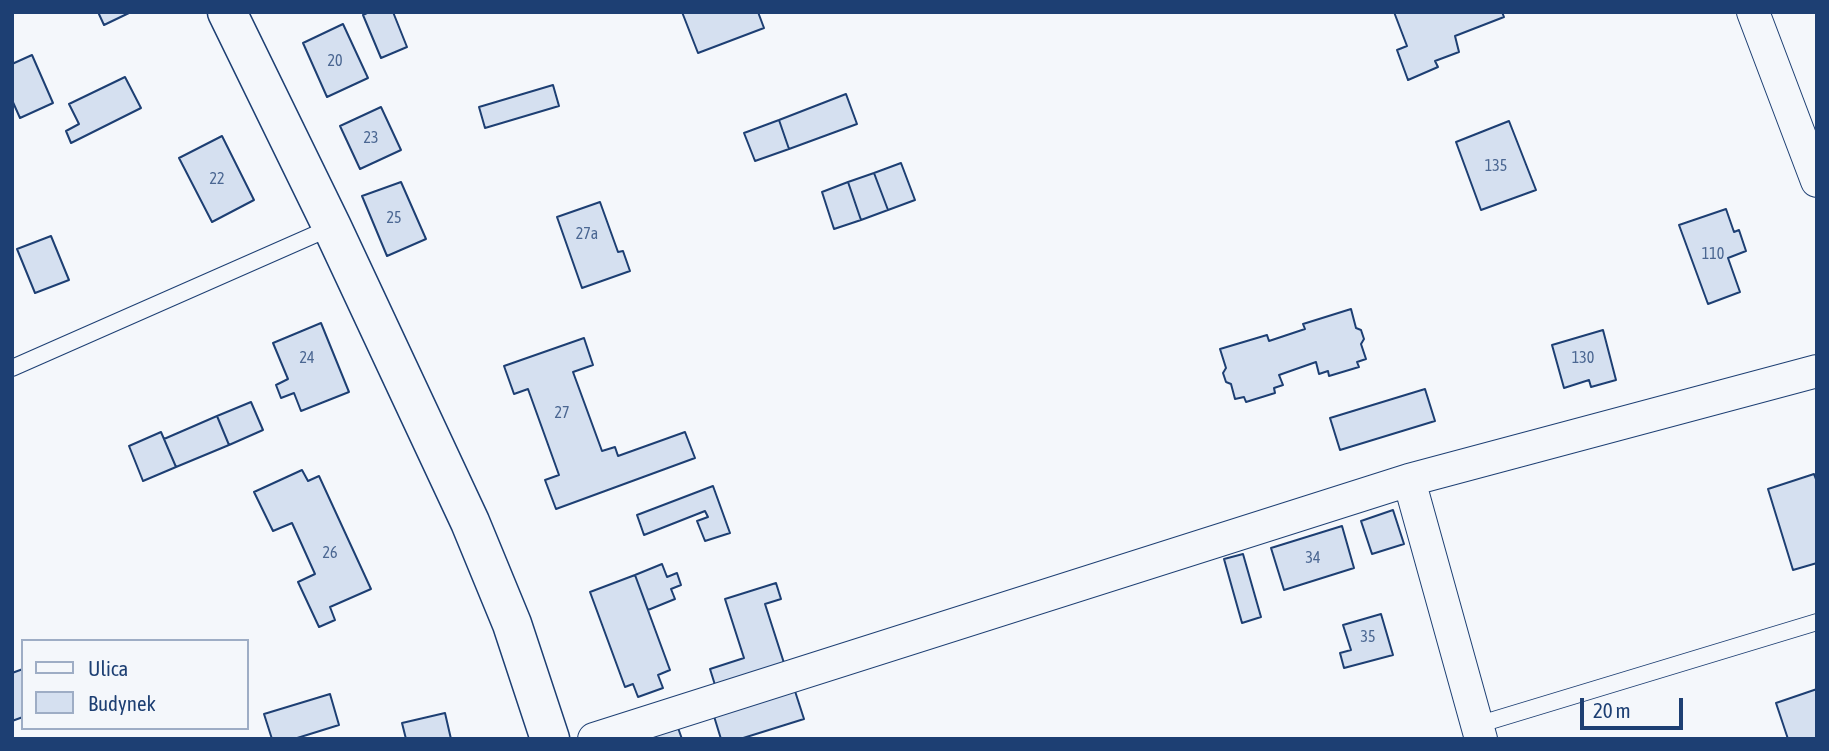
<!DOCTYPE html>
<style>
body{margin:0}
#map{position:relative;width:1829px;height:751px;overflow:hidden;background:#f4f7fb;font-family:"Asap Condensed",sans-serif}
canvas{display:block}
.frame{position:absolute;inset:0;border:14px solid #1d3f73;pointer-events:none}
.legend{position:absolute;left:21px;top:639px;width:228px;height:91px;box-sizing:border-box;background:#f4f7fb;border:2px solid #9eadc5;margin:0;padding:9px 12px;list-style:none;font-size:21px;color:#1d3f73}
.legend li{display:flex;align-items:center;gap:14px;height:35px}
.legend b{width:35px;border:2px solid #9eadc5}
.scale{position:absolute;left:1580px;top:698px;width:103px;height:32px;box-sizing:border-box;border:4px solid #1d3f73;border-top:0;padding-left:9px;font-size:21px;line-height:24px;white-space:nowrap;color:#1d3f73;-webkit-text-stroke:5px #f4f7fb;paint-order:stroke}
</style>
<div id="map">
<canvas width="1829" height="751"></canvas>
<div class="frame"></div>
<ul class="legend">
<li><b style="height:9px;background:#f4f7fb"></b>Ulica</li>
<li><b style="height:19px;background:#d5e0f0"></b>Budynek</li>
</ul>
<div class="scale">20 m</div>
</div>
<script>
const ctx = document.querySelector('canvas').getContext('2d');
ctx.lineJoin = 'round';
function fill(path, color) {
  ctx.fillStyle = color;
  ctx.fill(path, 'evenodd');
}
function strokePath(path, color, width, dash) {
  ctx.strokeStyle = color;
  ctx.lineWidth = width;
  ctx.lineCap = dash ? 'butt' : 'round';
  ctx.setLineDash(dash || []);
  ctx.stroke(path);
}
function label(font, color, halo, rows, align = 'center') {
  ctx.font = font + ' "Asap Condensed",sans-serif';
  ctx.lineWidth = 5;
  ctx.setLineDash([]);
  ctx.textBaseline = 'middle';
  ctx.strokeStyle = halo;
  ctx.fillStyle = color;
  for (const [text, x, y, turn = 0] of rows) {
    ctx.save();
    ctx.translate(x, y);
    ctx.rotate((+turn || 0) * Math.PI / 180);
    ctx.textAlign = isNaN(turn) ? turn : align;
    if (halo) ctx.strokeText(text, 0, 0);
    ctx.fillText(text, 0, 0);
    ctx.restore();
  }
}
const building = new Path2D(`
 M 98,12 L 131,12 L 104,25 Z
 M 369,12 L 393,12 L 407,47 L 381,58 L 363,15 Z
 M 682,12 L 758,12 L 764,28 L 698,53 Z
 M 1394,12 L 1502,12 L 1504,17 L 1455,36 L 1459,52 L 1435,61 L 1438,67 L 1408,80 L 1397,50 L 1407,46 Z
 M 343,24 L 368,78 L 327,97 L 303,43 Z
 M 32,55 L 53,103 L 20,118 L 12,100 L 12,64 Z
 M 125,77 L 141,108 L 71,143 L 66,131 L 79,124 L 69,104 Z
 M 553,85 L 559,106 L 485,128 L 479,107 Z
 M 846,94 L 857,124 L 789,149 L 779,120 Z
 M 381,107 L 401,150 L 360,169 L 340,126 Z
 M 779,120 L 789,149 L 755,161 L 744,133 Z
 M 1509,121 L 1536,190 L 1481,210 L 1456,142 Z
 M 222,136 L 254,200 L 212,222 L 179,158 Z
 M 901,163 L 915,200 L 888,210 L 874,173 Z
 M 874,173 L 888,210 L 861,220 L 848,182 Z
 M 401,182 L 426,239 L 387,256 L 362,196 Z
 M 848,182 L 861,220 L 834,229 L 822,192 Z
 M 600,202 L 618,252 L 623,251 L 630,271 L 582,288 L 557,217 Z
 M 1726,209 L 1734,232 L 1739,230 L 1746,251 L 1728,258 L 1740,292 L 1708,304 L 1679,225 Z
 M 51,236 L 69,280 L 35,293 L 17,249 Z
 M 1351,309 L 1356,328 L 1361,330 L 1364,339 L 1361,344 L 1366,359 L 1357,362 L 1359,367 L 1329,376 L 1328,371 L 1319,374 L 1316,362 L 1279,375 L 1283,385 L 1274,388 L 1275,393 L 1246,402 L 1244,397 L 1235,399 L 1231,384 L 1226,382 L 1223,373 L 1226,368 L 1220,349 L 1267,335 L 1269,341 L 1305,329 L 1303,324 Z
 M 321,323 L 349,392 L 301,411 L 294,393 L 281,398 L 276,385 L 288,379 L 273,343 Z
 M 1603,330 L 1616,380 L 1591,387 L 1589,380 L 1564,388 L 1552,345 Z
 M 584,338 L 593,365 L 573,372 L 602,451 L 615,447 L 618,456 L 685,432 L 695,458 L 556,509 L 545,480 L 559,475 L 528,389 L 514,394 L 504,366 Z
 M 1425,389 L 1435,421 L 1340,450 L 1330,418 Z
 M 251,402 L 263,430 L 229,445 L 217,416 Z
 M 217,416 L 229,445 L 176,467 L 164,439 Z
 M 161,432 L 176,467 L 143,481 L 129,446 Z
 M 302,470 L 308,481 L 319,476 L 371,589 L 330,607 L 335,620 L 319,627 L 298,582 L 315,574 L 292,523 L 273,531 L 254,492 Z
 M 1814,474 L 1817,482 L 1817,563 L 1793,570 L 1768,489 Z
 M 713,486 L 730,533 L 705,541 L 697,521 L 708,517 L 705,511 L 644,535 L 637,515 Z
 M 1393,510 L 1404,544 L 1372,554 L 1361,521 Z
 M 1342,526 L 1354,568 L 1284,590 L 1271,548 Z
 M 1243,554 L 1261,617 L 1242,623 L 1224,559 Z
 M 662,564 L 667,577 L 677,573 L 681,585 L 671,589 L 675,599 L 648,610 L 635,575 Z
 M 635,575 L 670,670 L 658,675 L 663,688 L 638,697 L 633,684 L 625,687 L 590,592 Z
 M 776,583 L 781,599 L 765,604 L 784,663 L 715,685 L 710,669 L 744,658 L 725,599 Z
 M 1381,614 L 1393,655 L 1344,668 L 1340,653 L 1351,650 L 1343,625 Z
 M 23,669 L 23,717 L 12,721 L 12,673 Z
 M 794,688 L 804,719 L 740,739 L 721,739 L 713,713 Z
 M 1817,689 L 1817,738 L 1788,739 L 1776,703 Z
 M 330,694 L 339,725 L 294,739 L 272,739 L 264,714 Z
 M 445,713 L 451,739 L 406,739 L 402,723 Z
 M 677,725 L 682,739 L 637,739 Z`);
const service = new Path2D(`
 M 12,368 L 332,227
 M 1477,725 L 1817,622`);
const minor = new Path2D(`
 M 1753,12 L 1817,181
 M 1409,480 L 1481,739
 M 594,739 L 1409,480 L 1817,371`);
const tertiary = new Path2D(`
 M 227,12 L 332,227 L 470,522 L 512,624 L 550,739`);
const numberNames = [
 ["20",335,61],
 ["23",371,138],
 ["135",1496,166],
 ["22",217,179],
 ["25",394,218],
 ["27a",587,234],
 ["110",1713,254],
 ["24",307,358],
 ["130",1583,358],
 ["27",562,413],
 ["26",330,553],
 ["34",1313,558],
 ["35",1368,637]
];
fill(building, '#d5e0f0');
strokePath(building, '#1d3f73', 2);
strokePath(service, '#1d3f73', 18);
strokePath(minor, '#1d3f73', 34);
strokePath(tertiary, '#1d3f73', 41);
strokePath(service, '#f4f7fb', 16);
strokePath(minor, '#f4f7fb', 32);
strokePath(tertiary, '#f4f7fb', 38);
label('16px', '#4b6792', null, numberNames);
</script>
